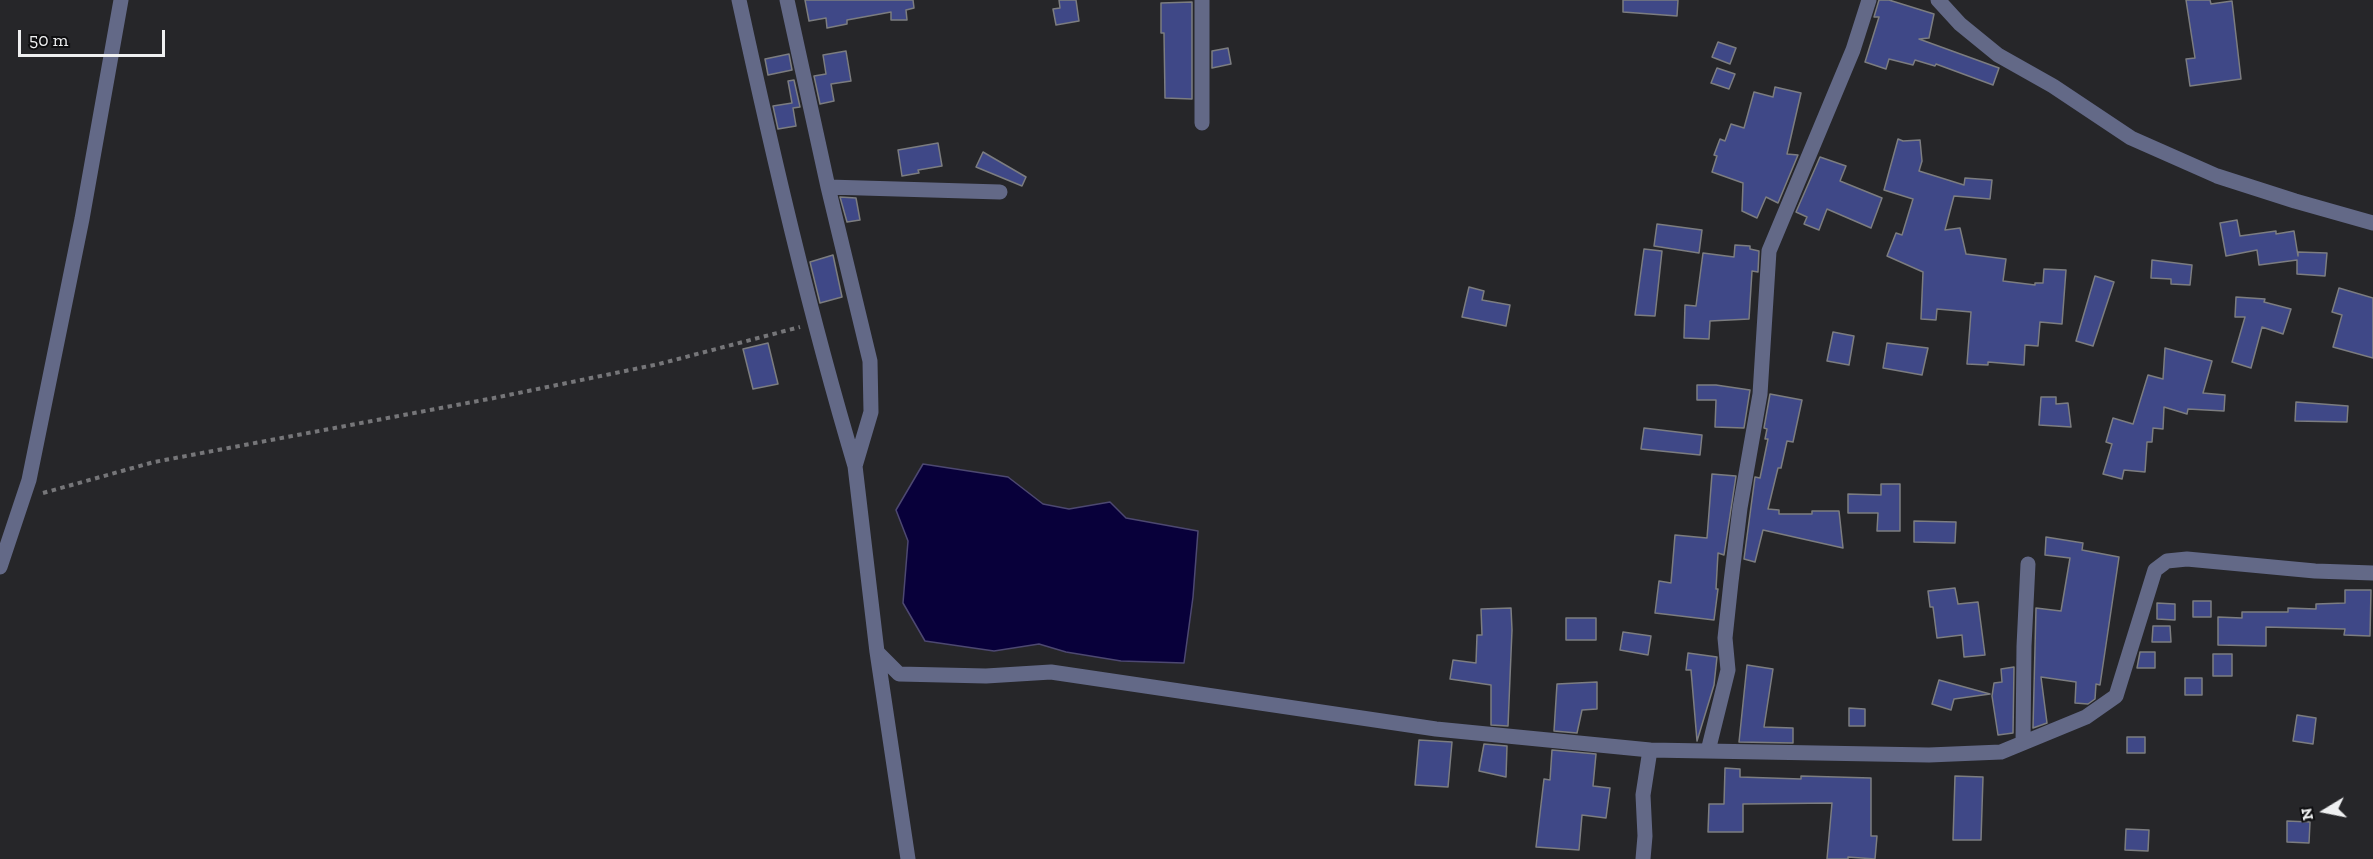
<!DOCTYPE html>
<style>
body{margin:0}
#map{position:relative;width:2373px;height:859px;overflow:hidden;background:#262629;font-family:"Zilla Slab",serif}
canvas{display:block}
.north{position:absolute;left:2295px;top:781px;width:60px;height:60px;-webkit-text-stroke:4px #0f0f11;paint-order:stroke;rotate:260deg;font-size:16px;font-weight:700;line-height:24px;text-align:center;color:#eff0f1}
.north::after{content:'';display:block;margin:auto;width:21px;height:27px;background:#eff0f1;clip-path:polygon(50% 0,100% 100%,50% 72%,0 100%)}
.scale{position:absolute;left:18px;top:30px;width:147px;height:27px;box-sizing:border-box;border:3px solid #eff0f1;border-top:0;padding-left:8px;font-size:18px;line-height:21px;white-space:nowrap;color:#eff0f1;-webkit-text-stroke:4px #0f0f11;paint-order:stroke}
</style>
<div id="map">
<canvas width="2373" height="859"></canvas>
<div class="north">N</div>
<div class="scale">50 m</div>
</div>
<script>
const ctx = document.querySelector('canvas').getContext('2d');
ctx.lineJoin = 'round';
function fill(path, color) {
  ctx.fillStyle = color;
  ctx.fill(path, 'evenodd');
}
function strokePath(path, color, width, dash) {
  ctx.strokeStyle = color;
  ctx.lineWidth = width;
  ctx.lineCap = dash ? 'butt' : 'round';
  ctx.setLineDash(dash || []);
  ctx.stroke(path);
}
const water = new Path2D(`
 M 923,464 L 1008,477 L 1043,504 L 1069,509 L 1110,502 L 1126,518 L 1198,531 L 1193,597 L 1184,663 L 1121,661 L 1066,652 L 1039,644 L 994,651 L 925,641 L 903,603 L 908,541 L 896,510 Z`);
const building = new Path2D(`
 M 805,0 L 913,0 L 914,8 L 906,10 L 907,20 L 891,20 L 891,12 L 847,20 L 847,24 L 827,28 L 826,18 L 809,21 Z
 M 1059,0 L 1076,0 L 1079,21 L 1056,25 L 1053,9 L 1060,8 Z
 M 1623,0 L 1678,0 L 1677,16 L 1623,12 Z
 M 1879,0 L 1889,0 L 1934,14 L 1929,38 L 1919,39 L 1999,68 L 1993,85 L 1936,64 L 1935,66 L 1915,60 L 1913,65 L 1889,59 L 1886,69 L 1865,62 L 1879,17 L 1874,17 Z
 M 2186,0 L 2210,0 L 2211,4 L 2232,1 L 2241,79 L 2190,86 L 2186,59 L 2195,58 Z
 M 1192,2 L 1192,99 L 1165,98 L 1164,33 L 1161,33 L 1161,3 Z
 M 1718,42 L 1736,48 L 1730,64 L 1712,57 Z
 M 1228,48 L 1231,64 L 1212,68 L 1212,51 Z
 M 846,51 L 851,81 L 831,84 L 834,101 L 820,104 L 814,76 L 826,74 L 823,55 Z
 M 789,54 L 792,70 L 768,75 L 765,59 Z
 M 1717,68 L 1735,74 L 1729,89 L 1711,83 Z
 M 794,80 L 800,107 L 793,108 L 796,126 L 778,129 L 773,106 L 792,103 L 788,81 Z
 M 1775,87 L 1801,93 L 1787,154 L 1798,155 L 1778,203 L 1766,197 L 1757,218 L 1742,211 L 1743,183 L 1712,172 L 1717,156 L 1714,155 L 1720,139 L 1725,141 L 1731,124 L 1744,128 L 1754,92 L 1773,97 Z
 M 1898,139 L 1903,141 L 1920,140 L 1922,161 L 1919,171 L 1964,185 L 1965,178 L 1992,180 L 1990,199 L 1954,196 L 1945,230 L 1960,228 L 1966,254 L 2006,259 L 2003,281 L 2035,285 L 2035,283 L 2043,283 L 2044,269 L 2066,270 L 2062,324 L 2040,322 L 2038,346 L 2025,345 L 2024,365 L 1988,362 L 1988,365 L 1967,364 L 1971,312 L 1937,309 L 1936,320 L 1921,319 L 1923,272 L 1887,256 L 1896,233 L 1902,235 L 1913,199 L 1884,190 Z
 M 938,143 L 942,166 L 918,170 L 919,173 L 902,176 L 898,150 Z
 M 983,152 L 1026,177 L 1022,186 L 976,167 Z
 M 1820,157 L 1846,166 L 1840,181 L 1882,198 L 1871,228 L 1827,209 L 1819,230 L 1804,224 L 1807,217 L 1796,212 Z
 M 840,197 L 856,198 L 860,220 L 847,222 Z
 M 2237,220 L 2240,236 L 2276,231 L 2276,234 L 2294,231 L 2298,256 L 2298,252 L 2327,253 L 2325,276 L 2297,274 L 2297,260 L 2259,265 L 2257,250 L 2226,256 L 2220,223 Z
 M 1657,224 L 1702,230 L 1699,253 L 1654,246 Z
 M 1735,245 L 1750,246 L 1750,249 L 1759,251 L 1758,272 L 1752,271 L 1749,319 L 1710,321 L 1709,339 L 1684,338 L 1685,305 L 1696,306 L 1703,253 L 1734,257 Z
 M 1644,249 L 1662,251 L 1655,316 L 1635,315 Z
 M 833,255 L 842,297 L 820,303 L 810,262 Z
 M 2152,260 L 2192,265 L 2190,285 L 2171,284 L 2171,279 L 2151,278 Z
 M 2095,276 L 2114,282 L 2093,346 L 2076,341 Z
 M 1469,287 L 1484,291 L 1482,300 L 1510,305 L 1506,326 L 1462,317 Z
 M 2339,288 L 2373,298 L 2373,358 L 2333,347 L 2342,315 L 2332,312 Z
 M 2236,297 L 2265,299 L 2264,302 L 2291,309 L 2283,334 L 2262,327 L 2251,368 L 2232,362 L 2245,317 L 2235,317 Z
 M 1833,332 L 1854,336 L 1849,365 L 1827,361 Z
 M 768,343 L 778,384 L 753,389 L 743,349 Z
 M 1887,343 L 1928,348 L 1922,375 L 1883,368 Z
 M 2165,348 L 2212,361 L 2203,393 L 2225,395 L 2224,411 L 2188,409 L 2187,414 L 2164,407 L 2163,429 L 2153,428 L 2152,442 L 2147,442 L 2145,472 L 2124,470 L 2122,479 L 2103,474 L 2112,444 L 2106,442 L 2113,418 L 2133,424 L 2148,375 L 2163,379 Z
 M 1697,385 L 1716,385 L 1750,390 L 1744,428 L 1715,427 L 1716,400 L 1697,400 Z
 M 1770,394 L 1802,400 L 1793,442 L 1787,441 L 1781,468 L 1778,468 L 1768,509 L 1779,510 L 1779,514 L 1812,514 L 1812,511 L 1839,511 L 1843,548 L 1763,530 L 1755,562 L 1744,559 L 1755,477 L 1760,478 L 1768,439 L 1765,439 L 1767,429 L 1764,428 Z
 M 2041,397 L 2056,397 L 2056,404 L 2068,403 L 2071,427 L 2039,425 Z
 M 2296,402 L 2348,406 L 2347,422 L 2295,421 Z
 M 1644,428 L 1702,435 L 1700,455 L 1641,449 Z
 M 1712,474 L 1736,476 L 1724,555 L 1718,553 L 1716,589 L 1718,589 L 1714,620 L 1655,613 L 1659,581 L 1671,583 L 1675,535 L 1707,538 Z
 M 1881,484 L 1900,484 L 1900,531 L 1877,531 L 1878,513 L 1848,513 L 1848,494 L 1881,495 Z
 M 1914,521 L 1956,522 L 1955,543 L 1914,542 Z
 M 2046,537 L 2083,543 L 2082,550 L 2119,557 L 2100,685 L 2096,684 L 2095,699 L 2088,704 L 2075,703 L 2076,682 L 2041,677 L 2047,723 L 2033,728 L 2036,608 L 2061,611 L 2070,558 L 2045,555 Z
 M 1955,588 L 1958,604 L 1978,602 L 1985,655 L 1964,657 L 1962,635 L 1937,638 L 1933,607 L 1930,607 L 1928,591 Z
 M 2345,590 L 2371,590 L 2370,636 L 2344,635 L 2345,629 L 2266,627 L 2266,646 L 2218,645 L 2218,617 L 2242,618 L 2242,612 L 2288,612 L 2288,608 L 2316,609 L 2316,604 L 2345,603 Z
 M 2193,601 L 2211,601 L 2211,617 L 2193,617 Z
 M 2157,603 L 2175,604 L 2175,620 L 2157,619 Z
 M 1511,608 L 1512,630 L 1508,726 L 1491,725 L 1491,685 L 1450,679 L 1453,660 L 1476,663 L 1477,635 L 1482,635 L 1481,609 Z
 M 1566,618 L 1596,618 L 1596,640 L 1566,640 Z
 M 2153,626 L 2170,626 L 2171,642 L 2152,642 Z
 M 1623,632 L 1651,636 L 1648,655 L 1620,650 Z
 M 2140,652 L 2155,652 L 2155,668 L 2137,668 Z
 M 1688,653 L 1717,657 L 1714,685 L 1697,741 L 1691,670 L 1686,670 Z
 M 2213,654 L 2232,654 L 2232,676 L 2213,676 Z
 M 1747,665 L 1773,669 L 1764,727 L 1793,728 L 1793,743 L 1739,742 Z
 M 2014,667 L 2013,733 L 1998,735 L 1992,696 L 1994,683 L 2002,682 L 2001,669 Z
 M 2185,678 L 2202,678 L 2202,695 L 2185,695 Z
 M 1939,680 L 1990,694 L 1954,699 L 1951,710 L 1932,704 Z
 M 1597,682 L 1597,709 L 1582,710 L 1577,733 L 1554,731 L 1557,684 Z
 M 1849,708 L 1865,709 L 1865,726 L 1849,726 Z
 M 2297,715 L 2316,718 L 2313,744 L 2293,741 Z
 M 2127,737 L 2145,737 L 2145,753 L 2127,753 Z
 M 1419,740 L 1452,742 L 1448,787 L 1415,785 Z
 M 1484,744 L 1507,746 L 1506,777 L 1479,771 Z
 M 1552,750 L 1596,754 L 1593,786 L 1610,788 L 1606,818 L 1582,815 L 1579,850 L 1536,847 L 1544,779 L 1550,780 Z
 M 1725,768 L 1740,769 L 1740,777 L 1801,779 L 1801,776 L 1871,778 L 1871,836 L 1877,836 L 1875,859 L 1848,857 L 1848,859 L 1827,859 L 1832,803 L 1743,804 L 1743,832 L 1708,832 L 1709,804 L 1724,804 Z
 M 1955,776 L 1983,777 L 1981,840 L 1953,840 Z
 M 2287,821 L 2310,822 L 2309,843 L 2287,842 Z
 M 2126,829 L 2149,830 L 2148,851 L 2125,850 Z`);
const path = new Path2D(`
 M 43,493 L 154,462 L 494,398 L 659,364 L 800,327`);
const minor = new Path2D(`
 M 739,0 C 773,156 809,312 855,466
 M 787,0 L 828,187 L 870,361 L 871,412 L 855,466 L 877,652 L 899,674 L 986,676 L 1051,672 L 1436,729 L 1650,750
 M 1938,0 L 1960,24 L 1998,55 L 2053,86 L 2131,138 L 2217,176 L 2295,201 L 2373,223
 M 1202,123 L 1202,0
 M 828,187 L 1000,192
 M 0,567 L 29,480 L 82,219 L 121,0
 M 877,652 L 908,859
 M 2023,743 L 2024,646 L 2028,564
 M 1708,751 L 1728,670 L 1725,638 L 1731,582 L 1740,508 L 1760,394 L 1769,251 L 1853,50 L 1869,0
 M 1643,859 L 1645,836 L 1643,795 L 1650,750 L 1929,755 L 2001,752 L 2086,717 L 2116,696 L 2155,570 L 2167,561 L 2187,559 L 2315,571 L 2373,573`);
fill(water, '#08003a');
strokePath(water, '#4d4871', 1.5);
fill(building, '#3f4887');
strokePath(building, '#7c7d80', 1.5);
strokePath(path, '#767679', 4, [4.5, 4.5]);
strokePath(minor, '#636987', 15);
</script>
